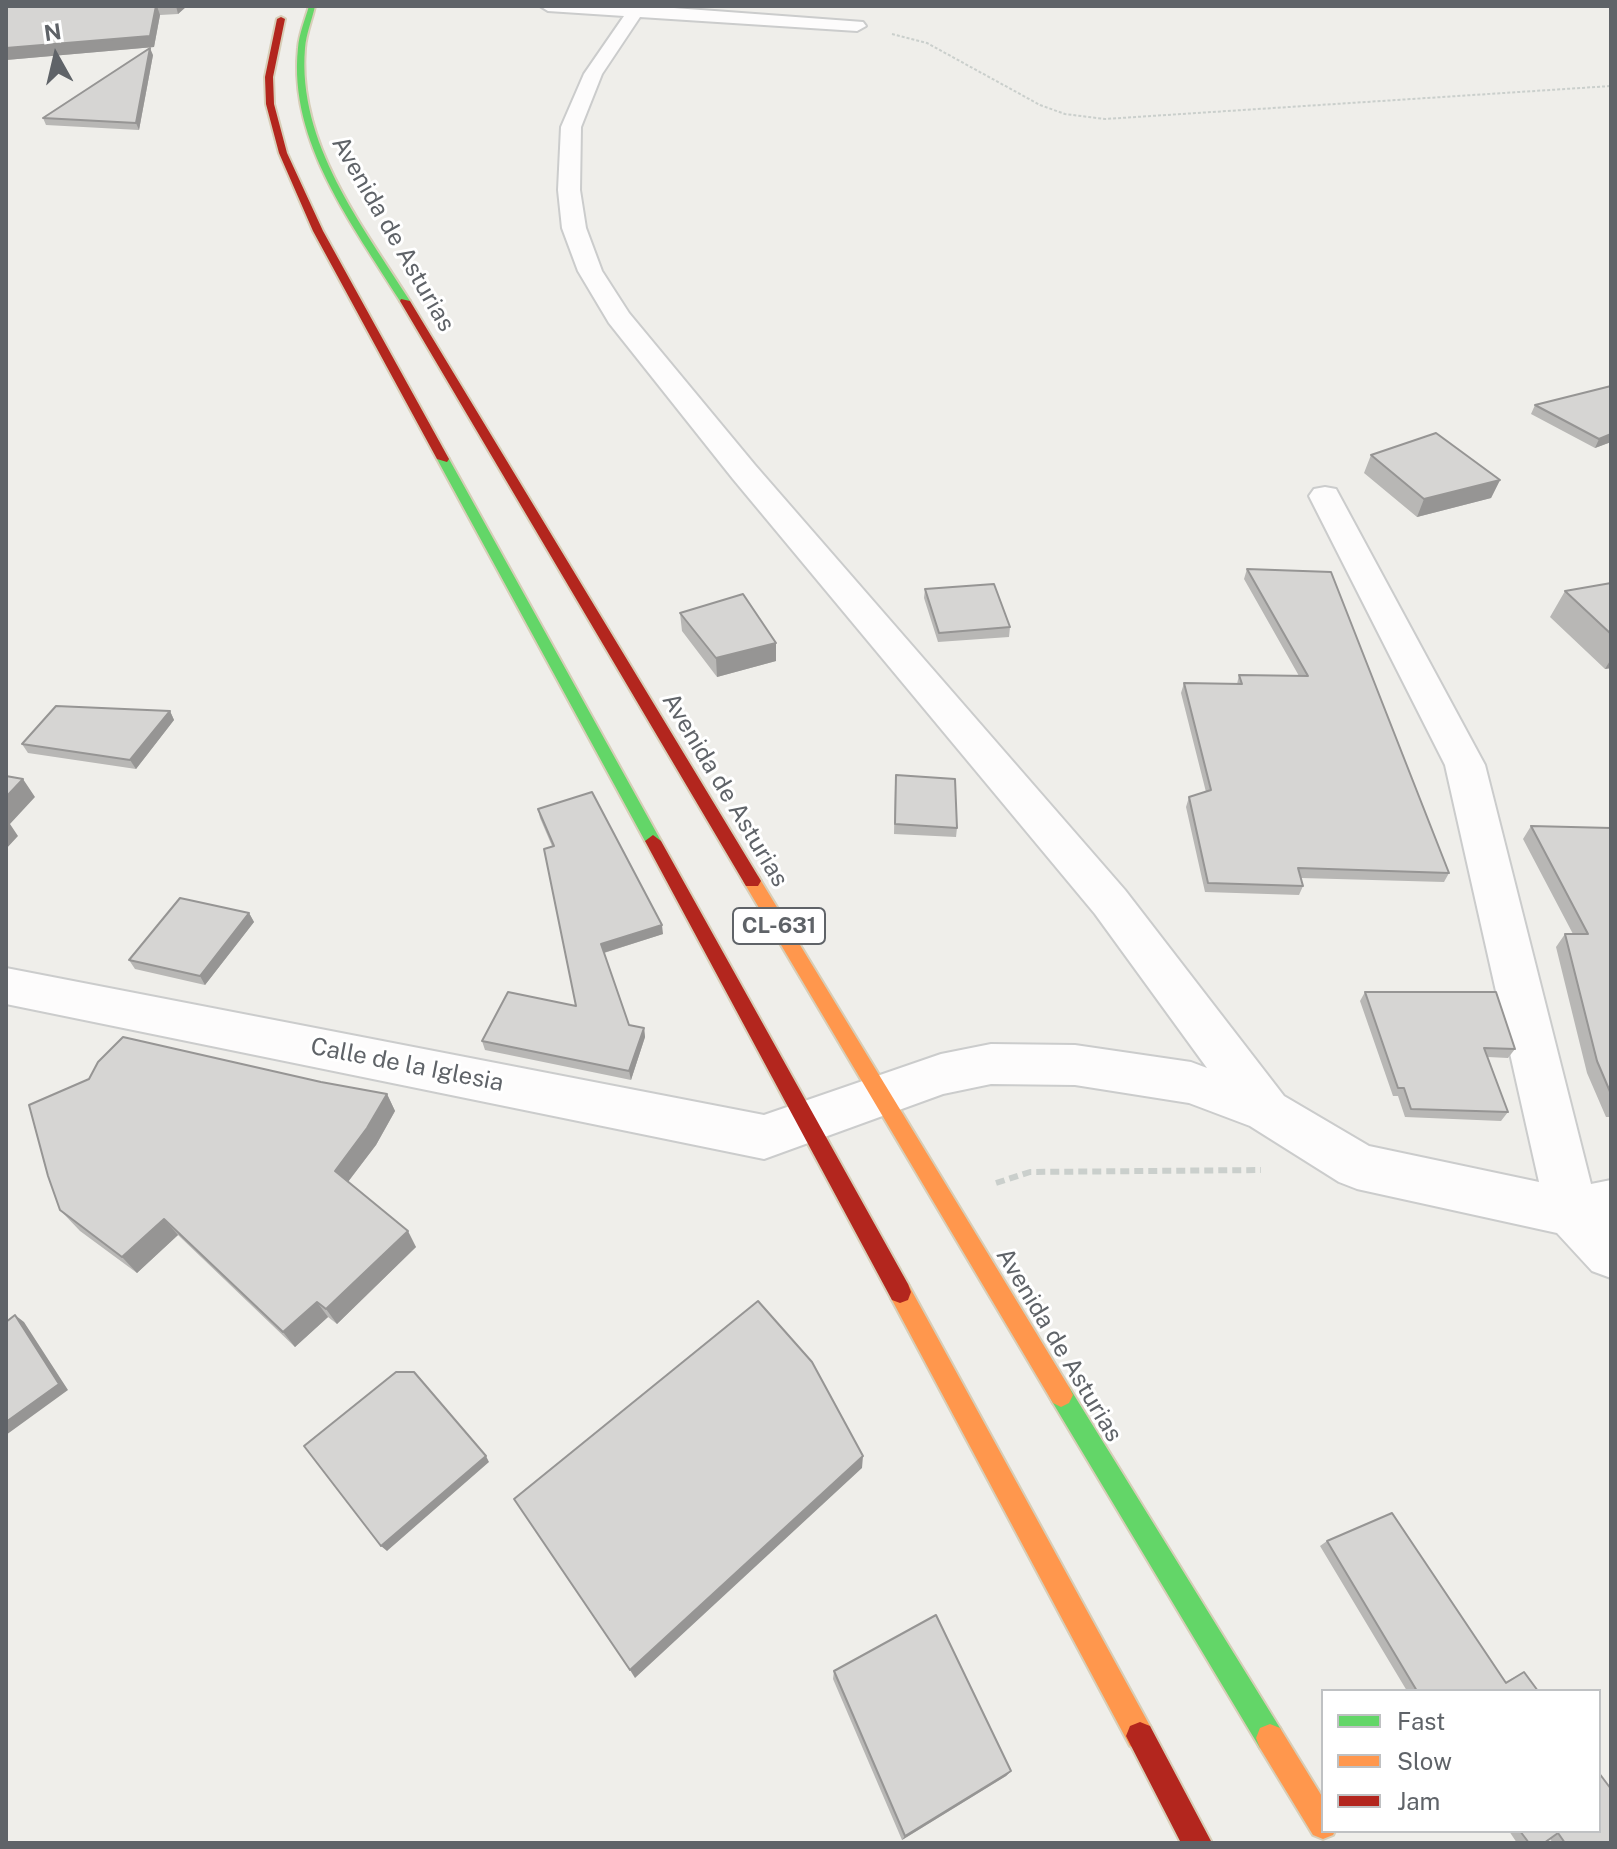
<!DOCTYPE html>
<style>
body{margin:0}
#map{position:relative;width:1617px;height:1849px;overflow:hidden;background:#efeeea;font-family:"Public Sans",sans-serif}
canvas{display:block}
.frame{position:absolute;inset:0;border:8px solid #5f6368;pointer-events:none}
.legend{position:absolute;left:1321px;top:1689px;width:280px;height:144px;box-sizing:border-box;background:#fff;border:2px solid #bfc1c3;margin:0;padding:10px 14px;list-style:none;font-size:24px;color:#5f6368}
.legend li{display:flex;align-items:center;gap:16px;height:40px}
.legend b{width:40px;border:2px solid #bfc1c3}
.north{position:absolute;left:16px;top:16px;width:80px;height:80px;-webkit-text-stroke:6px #fff;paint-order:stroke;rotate:352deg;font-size:22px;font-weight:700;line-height:32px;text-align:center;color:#5f6368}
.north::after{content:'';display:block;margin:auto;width:28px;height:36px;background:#5f6368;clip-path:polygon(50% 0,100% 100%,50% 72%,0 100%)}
</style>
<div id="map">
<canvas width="1617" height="1849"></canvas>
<div class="frame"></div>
<ul class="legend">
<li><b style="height:10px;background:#63d668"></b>Fast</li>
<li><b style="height:10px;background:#ff974d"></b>Slow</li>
<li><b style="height:10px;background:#b3261e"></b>Jam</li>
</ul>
<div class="north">N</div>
</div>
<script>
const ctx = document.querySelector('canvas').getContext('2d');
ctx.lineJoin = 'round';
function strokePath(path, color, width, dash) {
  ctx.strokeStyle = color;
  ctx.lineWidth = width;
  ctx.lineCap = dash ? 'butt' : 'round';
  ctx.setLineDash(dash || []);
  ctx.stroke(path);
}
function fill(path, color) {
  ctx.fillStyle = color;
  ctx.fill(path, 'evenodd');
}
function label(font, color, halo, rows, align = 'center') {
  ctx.font = font + ' "Public Sans",sans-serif';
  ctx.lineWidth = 6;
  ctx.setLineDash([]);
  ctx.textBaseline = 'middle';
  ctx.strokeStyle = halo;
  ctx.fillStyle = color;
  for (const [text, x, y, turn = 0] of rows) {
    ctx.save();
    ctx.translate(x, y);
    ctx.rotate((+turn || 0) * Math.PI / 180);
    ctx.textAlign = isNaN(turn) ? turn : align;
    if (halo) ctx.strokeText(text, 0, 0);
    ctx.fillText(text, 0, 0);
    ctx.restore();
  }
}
const pathFar1 = new Path2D(`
 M 892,34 L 927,43 L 1040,105 L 1065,114 L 1105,119 L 1611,86`);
const path = new Path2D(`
 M 996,1183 L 1030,1172 L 1261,1170`);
const street = new Path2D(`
 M 540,6 L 647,6 L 863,22 L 866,26 L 857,31 L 640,17 L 602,74 L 581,127 L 580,190 L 586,228 L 602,271 L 629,313 L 755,465 L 1125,890 L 1284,1096 L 1369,1146 L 1539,1182 L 1445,765 L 1309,496 L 1314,489 L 1325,487 L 1336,489 L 1485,765 L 1591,1184 L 1611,1180 L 1611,1278 L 1592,1271 L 1557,1233 L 1357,1189 L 1339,1182 L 1250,1126 L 1189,1103 L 1075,1085 L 991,1084 L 943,1094 L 764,1159 L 6,1004 L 6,968 L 764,1115 L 941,1054 L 991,1044 L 1075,1045 L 1191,1062 L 1207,1068 L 1095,914 L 733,479 L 609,323 L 578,271 L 562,228 L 558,190 L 561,127 L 584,74 L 624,16 L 548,11 Z`);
const fast = new Path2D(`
 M 309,6 L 315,6 C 312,20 306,34 305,48 C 297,143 362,225 410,301 L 409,303 L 400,301 C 353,225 288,142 298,48 C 299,34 305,20 309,6 Z
 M 443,455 L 449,459 L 661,841 L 659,845 L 653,847 L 645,841 L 437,459 Z
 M 1061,1383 L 1069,1387 L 1280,1728 L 1284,1738 L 1280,1748 L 1270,1752 L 1260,1748 L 1053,1403 L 1049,1395 L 1053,1387 Z`);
const slow = new Path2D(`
 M 752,875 L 758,876 L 1069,1387 L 1073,1395 L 1069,1403 L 1061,1407 L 1053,1403 L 746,886 L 743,881 L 746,876 Z
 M 900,1281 L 908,1284 L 1150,1726 L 1154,1736 L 1150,1746 L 1140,1750 L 1130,1746 L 892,1300 L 889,1292 L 892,1284 Z
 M 1270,1724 L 1280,1728 L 1323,1798 L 1323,1831 L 1335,1831 L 1333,1835 L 1323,1839 L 1313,1835 L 1260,1748 L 1256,1738 L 1260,1728 Z`);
const jam = new Path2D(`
 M 281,17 L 285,19 L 273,77 L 274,104 L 287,153 L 323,231 L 449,459 L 447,462 L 437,459 L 313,231 L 279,153 L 266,104 L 265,77 L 277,19 Z
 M 401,299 L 410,301 L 758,876 L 761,881 L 758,886 L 746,886 L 400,301 Z
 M 653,835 L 661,841 L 908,1284 L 911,1292 L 908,1300 L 900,1303 L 892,1300 L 645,841 Z
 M 1140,1722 L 1150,1726 L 1212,1843 L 1181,1843 L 1126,1736 L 1130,1726 Z`);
const wall = new Path2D(`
 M 6,6 L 187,6 L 178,14 L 160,15 L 154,47 L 6,60 Z
 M 153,55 L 139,130 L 46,125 L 43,118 Z
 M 1535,405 L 1611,442 L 1595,448 L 1531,414 Z
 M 1371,455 L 1500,480 L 1491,498 L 1417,517 L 1364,473 Z
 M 1247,569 L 1449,873 L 1444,882 L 1301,878 L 1303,886 L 1299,895 L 1205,892 L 1186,807 L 1189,797 L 1206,792 L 1181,693 L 1184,683 L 1237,684 L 1239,675 L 1299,676 L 1244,579 Z
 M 1611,583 L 1611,668 L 1605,669 L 1550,617 L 1565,591 Z
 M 925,589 L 1010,627 L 1009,637 L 938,642 L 924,598 Z
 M 680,613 L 776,661 L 717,677 L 682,631 Z
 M 170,711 L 174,720 L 136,769 L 28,753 L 22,744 Z
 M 895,784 L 957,828 L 956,837 L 894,834 Z
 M 538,809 L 663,934 L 604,953 L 629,1025 L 644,1028 L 645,1037 L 631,1080 L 485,1050 L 482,1041 L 576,1006 L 552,846 L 540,818 Z
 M 1531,826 L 1611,828 L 1611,1117 L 1606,1117 L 1587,1073 L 1556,947 L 1565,934 L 1573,934 L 1523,839 Z
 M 249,913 L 254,922 L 205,985 L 135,969 L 129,960 Z
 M 1365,992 L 1515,1049 L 1508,1058 L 1488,1057 L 1508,1112 L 1501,1121 L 1405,1117 L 1398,1096 L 1393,1096 L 1360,1001 Z
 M 321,1082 L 387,1094 L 395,1111 L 376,1145 L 348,1182 L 416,1247 L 337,1324 L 328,1317 L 295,1347 L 178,1235 L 137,1273 L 80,1231 L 60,1210 Z
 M 1327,1541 L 1505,1682 L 1524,1672 L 1538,1691 L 1407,1691 L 1320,1546 Z
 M 834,1671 L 1011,1771 L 1006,1776 L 902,1840 L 833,1679 Z
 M 1509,1831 L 1599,1831 L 1611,1843 L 1553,1843 L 1550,1839 L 1544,1843 L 1517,1843 Z`);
const shadedWall = new Path2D(`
 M 157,6 L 160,15 L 154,47 L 6,60 L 6,48 Z
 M 176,6 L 187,6 L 178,14 Z
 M 150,48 L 153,55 L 139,130 L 136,123 Z
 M 1611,434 L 1611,442 L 1595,448 L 1599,439 Z
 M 1500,480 L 1491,498 L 1417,517 L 1424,499 Z
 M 776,643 L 776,661 L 717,677 L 716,658 Z
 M 1611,659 L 1611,668 L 1605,669 Z
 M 170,711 L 174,720 L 136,769 L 130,760 Z
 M 23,779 L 35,797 L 10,824 L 18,836 L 6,849 L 6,797 Z
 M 249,913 L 254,922 L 205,985 L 200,976 Z
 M 662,925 L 663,934 L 603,953 L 601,944 Z
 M 644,1028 L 645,1037 L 631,1080 L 629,1071 Z
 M 387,1094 L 395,1111 L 376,1145 L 344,1187 L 335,1171 Z
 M 164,1219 L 178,1235 L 137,1273 L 122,1257 Z
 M 408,1231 L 416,1247 L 337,1324 L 326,1309 Z
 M 317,1302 L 328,1317 L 295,1347 L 283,1332 Z
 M 15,1315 L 24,1322 L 68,1390 L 6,1435 L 6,1422 Z
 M 486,1456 L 489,1462 L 387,1551 L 381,1546 Z
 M 863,1456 L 862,1468 L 635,1678 L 630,1670 Z
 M 1011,1771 L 1006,1776 L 902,1840 L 905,1836 Z`);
const building = new Path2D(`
 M 6,6 L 156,6 L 150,36 L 6,48 Z
 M 150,48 L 136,123 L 43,118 Z
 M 1611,386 L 1611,434 L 1599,439 L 1535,405 Z
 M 1436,433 L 1500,480 L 1424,499 L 1371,455 Z
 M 1247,569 L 1331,572 L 1449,873 L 1298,868 L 1303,886 L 1208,883 L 1189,797 L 1211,790 L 1184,683 L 1242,684 L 1239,675 L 1308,676 Z
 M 1611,583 L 1611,634 L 1565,591 Z
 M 994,584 L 1010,627 L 939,633 L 925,589 Z
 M 743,594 L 776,643 L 716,658 L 680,613 Z
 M 56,706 L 170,711 L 130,760 L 22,744 Z
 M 896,775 L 955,779 L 957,828 L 895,824 Z
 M 6,776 L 23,779 L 6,797 Z
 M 592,792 L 662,925 L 601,944 L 629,1025 L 644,1028 L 629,1071 L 482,1041 L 508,992 L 576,1006 L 544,849 L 554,846 L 538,809 Z
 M 1531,826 L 1611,828 L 1611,1094 L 1597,1061 L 1565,934 L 1588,934 Z
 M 180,898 L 249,913 L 200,976 L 129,960 Z
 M 1365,992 L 1496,992 L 1515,1049 L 1484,1048 L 1508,1112 L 1411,1109 L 1404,1088 L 1398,1088 Z
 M 123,1037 L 321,1082 L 387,1094 L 367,1128 L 335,1171 L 408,1231 L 326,1309 L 317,1302 L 283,1332 L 164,1219 L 122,1257 L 60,1210 L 48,1176 L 29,1105 L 89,1079 L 98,1062 Z
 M 758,1301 L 812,1362 L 863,1456 L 630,1670 L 514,1499 Z
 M 15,1315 L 59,1384 L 6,1422 L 6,1322 Z
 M 396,1372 L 414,1372 L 486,1456 L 381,1546 L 304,1446 Z
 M 1392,1513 L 1506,1683 L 1524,1672 L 1538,1691 L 1417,1691 L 1327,1541 Z
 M 936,1615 L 1011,1771 L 905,1836 L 834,1671 Z
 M 1599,1773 L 1611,1789 L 1611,1843 L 1565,1843 L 1558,1833 L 1544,1843 L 1529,1843 L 1520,1831 L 1599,1831 Z`);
const shields = [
 [779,926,92]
];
const shieldNames = [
 ["CL-631",779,926]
];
const streetNames = [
 ["Avenida de Asturias",393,234,60],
 ["Avenida de Asturias",725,790,59],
 ["Calle de la Iglesia",407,1065,11],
 ["Avenida de Asturias",1059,1345,59]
];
strokePath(street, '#cbcccc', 4);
strokePath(fast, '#d7ceb8', 4);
strokePath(slow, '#d7ceb8', 4);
strokePath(jam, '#d7ceb8', 4);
strokePath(pathFar1, '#cacfcc', 2, [3, 2]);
strokePath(path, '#cacfcc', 6, [9, 5]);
fill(street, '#fdfcfc');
fill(fast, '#63d668');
fill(slow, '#ff974d');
fill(jam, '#b3261e');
fill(wall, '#b8b7b5');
fill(shadedWall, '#969594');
fill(building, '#d6d5d3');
strokePath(building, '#969594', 2);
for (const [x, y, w] of shields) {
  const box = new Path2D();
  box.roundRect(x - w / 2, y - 18, w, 36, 6);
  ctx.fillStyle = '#fff';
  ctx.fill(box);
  strokePath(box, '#5f6368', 2);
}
label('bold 22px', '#5f6368', null, shieldNames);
label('24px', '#5f6368', '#fff', streetNames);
</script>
